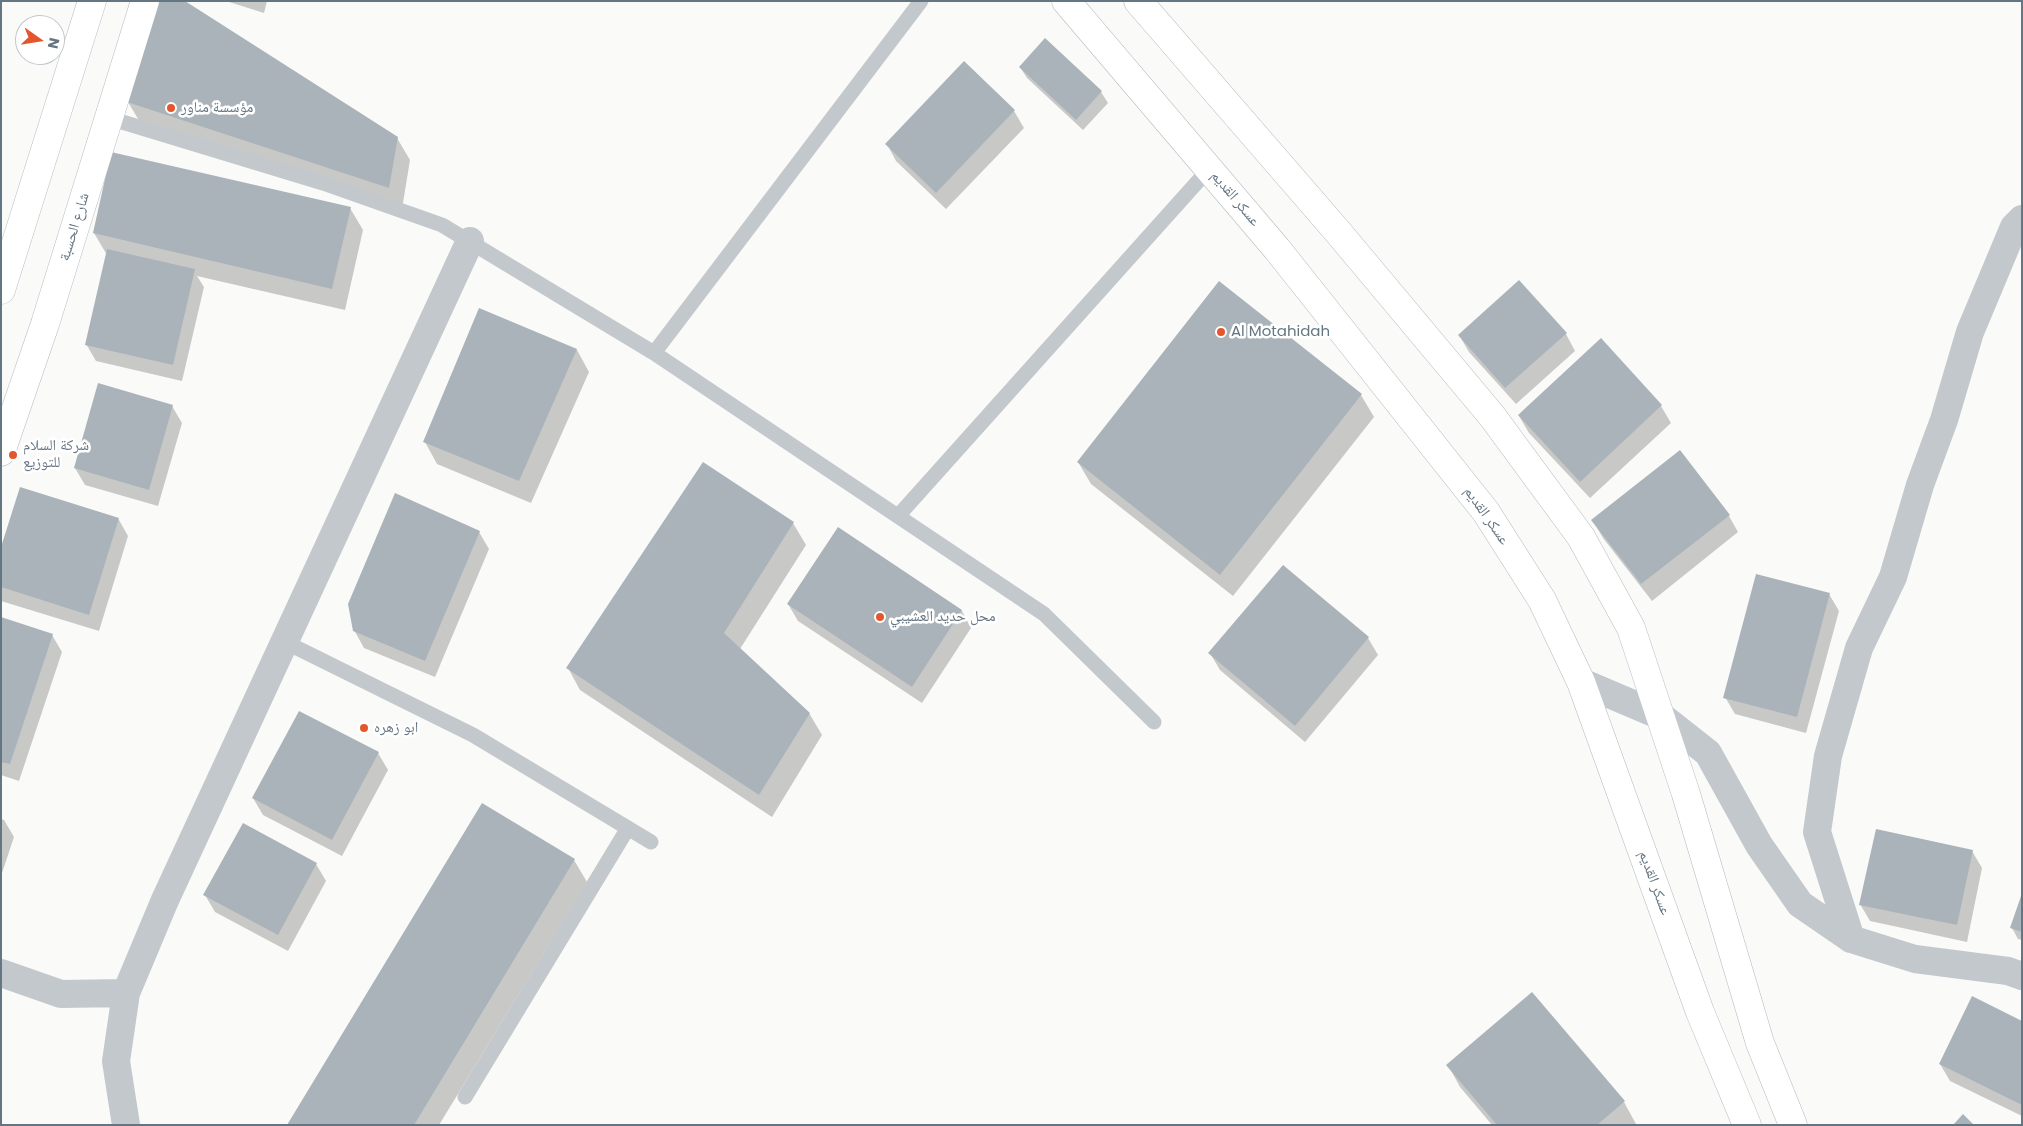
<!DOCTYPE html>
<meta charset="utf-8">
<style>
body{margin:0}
#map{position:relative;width:2023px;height:1126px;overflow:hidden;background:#fafaf8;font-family:Poppins,sans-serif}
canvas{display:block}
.frame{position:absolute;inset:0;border:2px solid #657683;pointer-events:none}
.north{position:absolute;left:15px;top:15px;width:50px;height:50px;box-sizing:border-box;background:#fff;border:1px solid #c1c8cd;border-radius:50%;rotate:103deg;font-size:14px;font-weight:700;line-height:20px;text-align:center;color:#657683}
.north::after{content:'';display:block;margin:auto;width:18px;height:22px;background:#e4572e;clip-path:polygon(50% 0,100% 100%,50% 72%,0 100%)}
</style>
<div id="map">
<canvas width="2023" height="1126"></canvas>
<div class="frame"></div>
<div class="north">N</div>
</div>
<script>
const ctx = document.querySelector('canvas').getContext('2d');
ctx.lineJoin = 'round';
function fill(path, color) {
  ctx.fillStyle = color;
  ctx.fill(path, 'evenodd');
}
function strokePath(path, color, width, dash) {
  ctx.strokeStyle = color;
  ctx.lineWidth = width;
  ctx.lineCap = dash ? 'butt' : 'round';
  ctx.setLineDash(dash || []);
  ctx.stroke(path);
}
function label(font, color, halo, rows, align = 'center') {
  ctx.font = font + ' Poppins,"Noto Naskh Arabic",sans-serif';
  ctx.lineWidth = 5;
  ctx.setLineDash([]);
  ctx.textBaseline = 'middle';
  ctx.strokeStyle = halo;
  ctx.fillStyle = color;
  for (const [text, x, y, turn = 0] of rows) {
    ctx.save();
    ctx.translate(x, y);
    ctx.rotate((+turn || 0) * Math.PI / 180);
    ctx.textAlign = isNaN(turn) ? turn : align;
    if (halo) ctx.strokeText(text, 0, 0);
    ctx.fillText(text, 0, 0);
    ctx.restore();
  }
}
const shadow = new Path2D(`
 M 226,1 L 267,1 L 264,13 Z
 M 964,63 L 1014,111 L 1024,128 L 946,209 L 896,161 L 887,144 Z
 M 1020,67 L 1101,92 L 1108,103 L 1083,130 L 1027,78 Z
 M 128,102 L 397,138 L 410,160 L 402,209 L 141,124 Z
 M 112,154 L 350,208 L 363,230 L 345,310 L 197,276 L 204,287 L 182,381 L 96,361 L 86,344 L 107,255 L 94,233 Z
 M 1219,283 L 1361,395 L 1374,417 L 1233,596 L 1091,484 L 1078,462 Z
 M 480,310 L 577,350 L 589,372 L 531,503 L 437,464 L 425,442 Z
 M 1566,334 L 1575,351 L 1516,404 L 1469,352 L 1459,335 Z
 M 1601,340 L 1661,406 L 1671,423 L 1590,498 L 1529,433 L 1519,416 Z
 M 172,406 L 182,423 L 158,506 L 85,485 L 75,468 Z
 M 703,463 L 793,523 L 806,545 L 740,649 L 809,713 L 822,735 L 772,817 L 580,690 L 568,668 Z
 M 20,489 L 119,520 L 128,536 L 99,631 L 1,601 L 1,551 Z
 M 1729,516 L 1738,532 L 1652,601 L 1603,538 L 1593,521 Z
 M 838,529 L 962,611 L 971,628 L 922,703 L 798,621 L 788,604 Z
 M 479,532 L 489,549 L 435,677 L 364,648 L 354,630 Z
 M 1284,566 L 1368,638 L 1378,655 L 1305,742 L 1220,670 L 1210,653 Z
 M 1829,594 L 1839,611 L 1806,733 L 1735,714 L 1725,697 Z
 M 1,618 L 52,635 L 62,652 L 19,781 L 1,775 Z
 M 378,753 L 388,770 L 342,856 L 263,815 L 253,798 Z
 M 1,819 L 4,820 L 14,837 L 1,876 Z
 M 1972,851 L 1982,868 L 1967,942 L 1870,921 L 1860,904 Z
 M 574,860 L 587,882 L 439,1125 L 288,1125 Z
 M 316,864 L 326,881 L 288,951 L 215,912 L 205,895 Z
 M 2022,899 L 2022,940 L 2018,939 L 2012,928 Z
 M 2022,1022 L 2022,1116 L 1950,1081 L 1940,1064 Z
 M 1448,1065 L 1624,1102 L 1636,1124 L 1492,1125 L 1460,1087 Z`);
const building = new Path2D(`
 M 157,1 L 185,1 L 398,137 L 389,188 L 127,102 Z
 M 1045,38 L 1102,91 L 1076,120 L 1019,67 Z
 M 964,61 L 1015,110 L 936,193 L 885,144 Z
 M 111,152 L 351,207 L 332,289 L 93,233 Z
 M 107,249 L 195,269 L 173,365 L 85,345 Z
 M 1519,280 L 1567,333 L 1505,388 L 1458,335 Z
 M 1219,281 L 1362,394 L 1220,575 L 1077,462 Z
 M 479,308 L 577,349 L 519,481 L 423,442 Z
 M 1601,338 L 1662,405 L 1580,482 L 1518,415 Z
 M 98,383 L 173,405 L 149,490 L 74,468 Z
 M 1680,450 L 1730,515 L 1641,584 L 1591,520 Z
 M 703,462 L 794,522 L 724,633 L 810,713 L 759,795 L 566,668 Z
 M 20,487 L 119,518 L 89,615 L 1,587 L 1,547 Z
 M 395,493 L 480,531 L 425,661 L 353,631 L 348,604 Z
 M 838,527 L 962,610 L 912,687 L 787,604 Z
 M 1283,565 L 1369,637 L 1295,726 L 1208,653 Z
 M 1756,574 L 1830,593 L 1797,717 L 1723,698 Z
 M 1,617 L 53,634 L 10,764 L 1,762 Z
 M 299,711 L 379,752 L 332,840 L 252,798 Z
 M 482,803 L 575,859 L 414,1125 L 287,1125 Z
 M 243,823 L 317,863 L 278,935 L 203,895 Z
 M 1876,829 L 1973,850 L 1957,925 L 1859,905 Z
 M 2021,896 L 2022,896 L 2022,932 L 2010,928 Z
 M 1532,992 L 1625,1101 L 1597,1125 L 1497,1125 L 1446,1065 Z
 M 1972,996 L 2022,1021 L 2022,1105 L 1939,1064 Z
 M 1963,1114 L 1974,1125 L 1953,1125 Z`);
const lane = new Path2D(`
 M 109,118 L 323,183 L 442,225 L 654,353 L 1044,614 L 1154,722
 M 654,353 L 921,1
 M 898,516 L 1209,169
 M 285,642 L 473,735 L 651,842
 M 465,1097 L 628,828`);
const street = new Path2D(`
 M 1581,682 L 1661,716 L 1708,753 L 1759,845 L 1800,904 L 1851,939 L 1915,959 L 2008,971 L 2022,976
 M 1851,939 L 1817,832 L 1828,756 L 1859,648 L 1893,577 L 1920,485 L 1944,420 L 1970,332 L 2014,227 L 2022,219
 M 1,973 L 61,994 L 126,993
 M 126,1125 L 116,1061 L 126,993 L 165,900 L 470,241`);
const secondary = new Path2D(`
 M 1066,1 L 1277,249 L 1486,512 L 1542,600 L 1581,682 L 1700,1012 L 1747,1125
 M 1138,1 L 1338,232 L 1492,416 L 1581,537 L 1631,628 L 1686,794 L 1760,1043 L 1793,1125
 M 1,290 L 92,1
 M 1,452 L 45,324 L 145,1`);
const markers = [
 [171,108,5,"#e4572e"],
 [1221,332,5,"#e4572e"],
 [13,455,5,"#e4572e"],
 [880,617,5,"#e4572e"],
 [364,728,5,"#e4572e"]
];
const poiNames = [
 ["مؤسسة مناور",181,108],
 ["Al Motahidah",1231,332],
 ["شركة السلام",23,446],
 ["للتوزيع",23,463],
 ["محل حديد العشيبي",890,617],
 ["ابو زهره",374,728]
];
const streetNames = [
 ["عسكر القديم",1235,199,50],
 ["شارع الحسبة",75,227,-73],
 ["عسكر القديم",1486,516,55],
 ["عسكر القديم",1654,883,70]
];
fill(shadow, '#0003');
fill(building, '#aab3b9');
strokePath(secondary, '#b3babf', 29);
strokePath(lane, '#c3c8cc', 15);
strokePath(street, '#c3c8cc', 28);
strokePath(secondary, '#fff', 28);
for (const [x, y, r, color] of markers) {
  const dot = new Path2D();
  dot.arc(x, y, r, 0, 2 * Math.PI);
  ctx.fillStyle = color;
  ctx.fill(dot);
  strokePath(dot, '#fff', 2);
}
label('15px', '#657683', '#fff', poiNames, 'left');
label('15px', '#657683', '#fff', streetNames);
</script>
